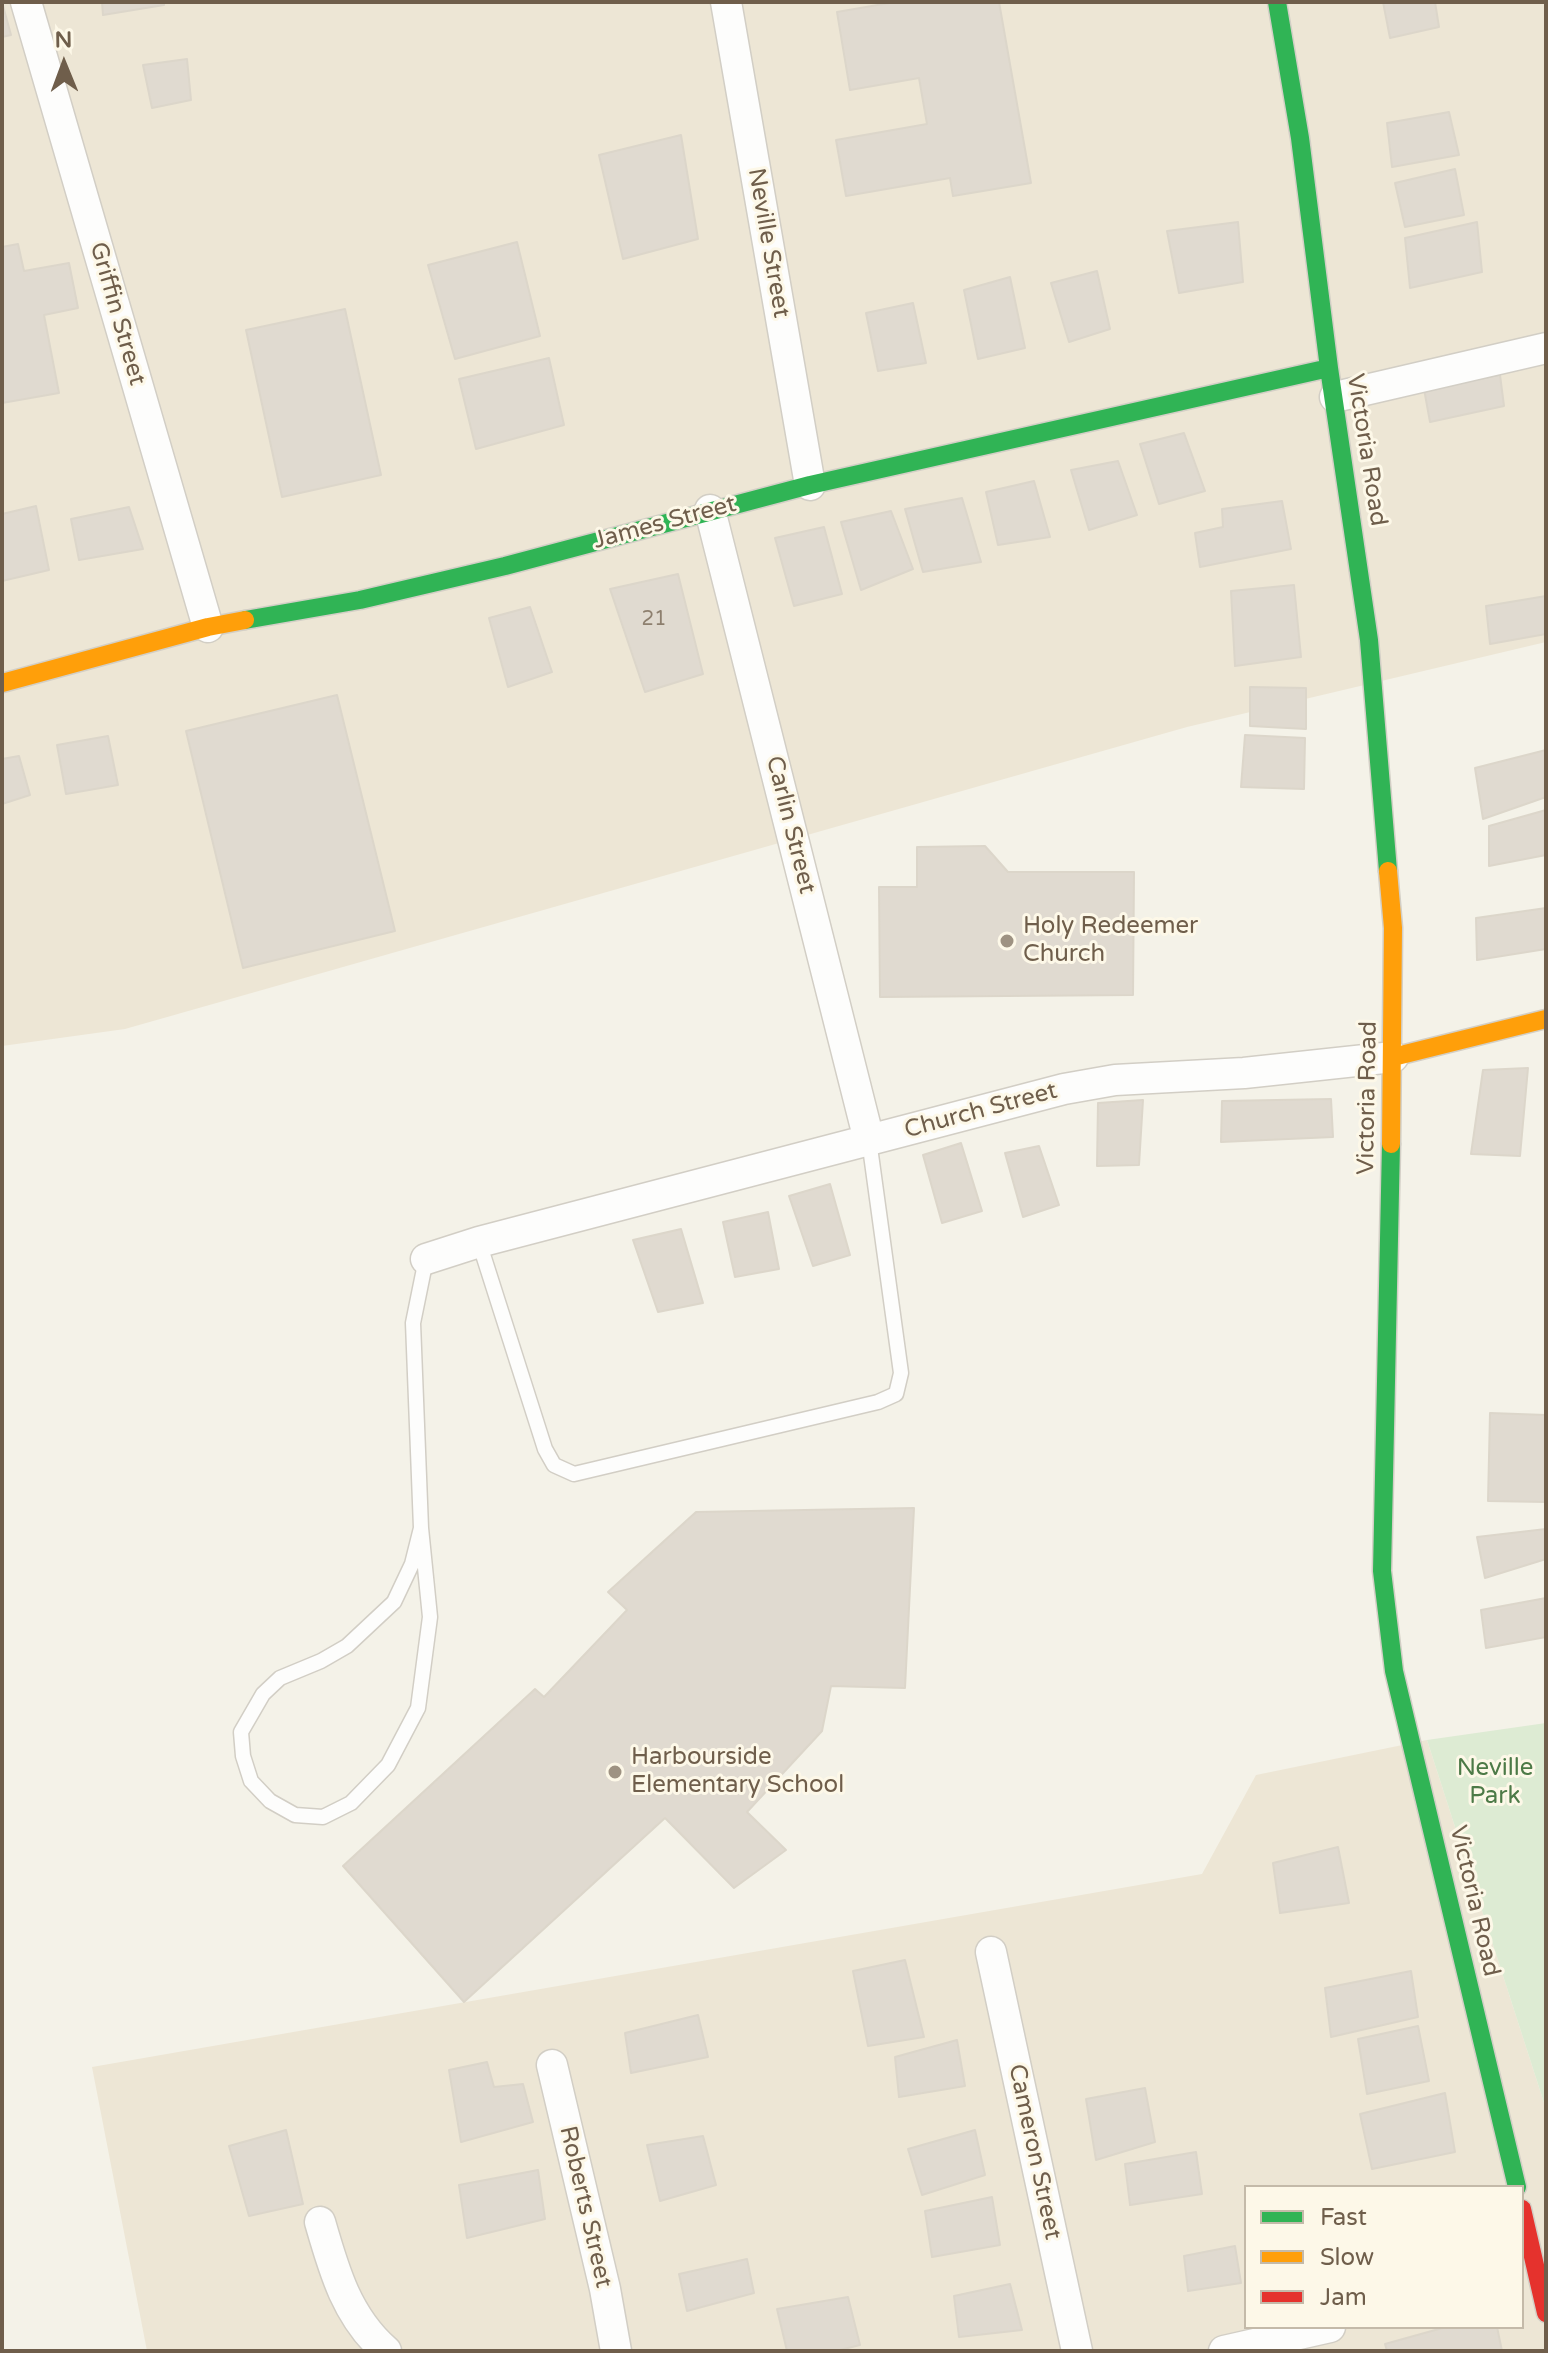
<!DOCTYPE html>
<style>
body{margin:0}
#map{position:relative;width:1548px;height:2353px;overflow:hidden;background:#f4f2e8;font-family:"Varela Round",sans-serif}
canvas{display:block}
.frame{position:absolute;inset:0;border:4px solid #6f5e4b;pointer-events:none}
.legend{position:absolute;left:1244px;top:2185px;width:280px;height:144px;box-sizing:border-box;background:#fdf8e8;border:2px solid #c4baa9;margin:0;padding:10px 14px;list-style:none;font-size:24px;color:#6f5e4b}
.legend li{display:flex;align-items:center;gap:16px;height:40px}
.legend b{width:40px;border:2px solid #c4baa9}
.north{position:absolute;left:24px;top:24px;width:80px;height:80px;-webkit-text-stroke:6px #fdf8e8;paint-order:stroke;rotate:359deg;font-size:22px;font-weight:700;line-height:32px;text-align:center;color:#6f5e4b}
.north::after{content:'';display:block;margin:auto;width:28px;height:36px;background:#6f5e4b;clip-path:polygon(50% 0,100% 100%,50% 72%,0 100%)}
</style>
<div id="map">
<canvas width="1548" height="2353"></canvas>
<div class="frame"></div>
<ul class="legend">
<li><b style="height:10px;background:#30b455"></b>Fast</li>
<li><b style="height:10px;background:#ff9f0a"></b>Slow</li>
<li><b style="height:10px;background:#e5322d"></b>Jam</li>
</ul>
<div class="north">N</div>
</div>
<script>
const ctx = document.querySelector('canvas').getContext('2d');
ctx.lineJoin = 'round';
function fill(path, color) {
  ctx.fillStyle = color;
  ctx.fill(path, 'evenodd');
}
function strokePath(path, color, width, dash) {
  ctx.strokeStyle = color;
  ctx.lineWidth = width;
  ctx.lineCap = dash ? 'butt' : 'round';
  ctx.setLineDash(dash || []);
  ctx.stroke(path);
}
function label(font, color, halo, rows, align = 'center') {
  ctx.font = font + ' "Varela Round",sans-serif';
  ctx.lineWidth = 6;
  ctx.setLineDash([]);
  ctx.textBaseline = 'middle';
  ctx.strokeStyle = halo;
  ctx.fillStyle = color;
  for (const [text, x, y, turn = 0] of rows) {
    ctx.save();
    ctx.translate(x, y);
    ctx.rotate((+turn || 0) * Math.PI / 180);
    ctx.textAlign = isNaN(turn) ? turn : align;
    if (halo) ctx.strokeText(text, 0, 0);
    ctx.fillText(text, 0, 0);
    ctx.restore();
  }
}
const residential = new Path2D(`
 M 2,2 L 1546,2 L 1546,642 L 1187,727 L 125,1029 L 2,1046 Z
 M 1427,1740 L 1546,2109 L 1546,2351 L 147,2351 L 92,2067 L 1202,1874 L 1256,1775 ZM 1246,2187 L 1522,2187 L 1522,2327 L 1246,2327 Z`);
const green = new Path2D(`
 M 1546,1723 L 1546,2109 L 1427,1740 Z`);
const building = new Path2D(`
 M 2,2 L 11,35 L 2,37 Z
 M 102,2 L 164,2 L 164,5 L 103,15 Z
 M 895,2 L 999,2 L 1031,183 L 953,196 L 950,178 L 846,196 L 836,140 L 927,124 L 919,78 L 850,90 L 837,12 Z
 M 1383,2 L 1435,2 L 1439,27 L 1390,38 Z
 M 187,59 L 191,100 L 152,108 L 143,65 Z
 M 1449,112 L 1459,155 L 1392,167 L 1387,123 Z
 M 681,135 L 698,239 L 623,259 L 599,155 Z
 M 1455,169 L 1464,215 L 1405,227 L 1395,183 Z
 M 1238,222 L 1243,282 L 1179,293 L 1167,231 Z
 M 1477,222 L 1482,272 L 1410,288 L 1405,238 Z
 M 517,242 L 540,336 L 455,359 L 428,265 Z
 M 18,244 L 24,271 L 69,263 L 78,308 L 44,315 L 59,393 L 2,403 L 2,247 Z
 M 1097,271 L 1110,329 L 1069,342 L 1051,283 Z
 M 1010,277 L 1025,348 L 978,359 L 964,290 Z
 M 913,303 L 926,363 L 878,371 L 866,313 Z
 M 345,309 L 381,475 L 282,497 L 246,330 Z
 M 549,358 L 564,425 L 476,449 L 459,379 Z
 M 1500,375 L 1504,406 L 1430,422 L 1424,389 Z
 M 1184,433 L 1205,491 L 1159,504 L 1140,444 Z
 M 1118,461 L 1137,515 L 1089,530 L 1071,470 Z
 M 1034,481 L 1050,537 L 998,545 L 986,492 Z
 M 962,498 L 981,562 L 923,572 L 905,509 Z
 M 1282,501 L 1291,549 L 1200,567 L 1195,533 L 1223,527 L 1222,509 Z
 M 36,506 L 49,570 L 2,581 L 2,514 Z
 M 129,507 L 143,549 L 79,560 L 71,519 Z
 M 891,511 L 913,569 L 861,590 L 841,522 Z
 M 824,527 L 842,594 L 794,606 L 775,538 Z
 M 678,574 L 703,674 L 645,692 L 610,589 Z
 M 1294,585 L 1301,657 L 1235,666 L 1231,591 Z
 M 1546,596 L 1546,634 L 1490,644 L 1486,606 Z
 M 530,607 L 552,672 L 508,687 L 489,618 Z
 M 1250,687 L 1306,688 L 1306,729 L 1250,726 Z
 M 337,695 L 395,931 L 243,968 L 186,731 Z
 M 1245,735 L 1305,738 L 1304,789 L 1241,787 Z
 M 108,736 L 118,785 L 66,794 L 57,745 Z
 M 1546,750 L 1546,797 L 1483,819 L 1475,768 Z
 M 19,756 L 30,795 L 2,804 L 2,759 Z
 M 1546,810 L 1546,855 L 1489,866 L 1489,826 Z
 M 985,846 L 1008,872 L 1134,872 L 1133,995 L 880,997 L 879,887 L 917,887 L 917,847 Z
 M 1546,908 L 1546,949 L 1477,960 L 1476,918 Z
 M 1528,1068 L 1520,1156 L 1471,1154 L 1483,1070 Z
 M 1331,1099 L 1333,1137 L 1221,1142 L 1222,1101 Z
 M 1143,1100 L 1139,1165 L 1097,1166 L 1098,1103 Z
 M 961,1143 L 982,1211 L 942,1223 L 923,1155 Z
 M 1039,1146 L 1059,1205 L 1023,1217 L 1005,1153 Z
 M 830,1184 L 850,1255 L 813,1266 L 789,1196 Z
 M 768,1212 L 779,1269 L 735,1277 L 723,1222 Z
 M 681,1229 L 703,1303 L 658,1312 L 633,1240 Z
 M 1490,1413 L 1546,1415 L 1546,1502 L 1488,1501 Z
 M 914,1508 L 905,1688 L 831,1686 L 822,1731 L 747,1812 L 786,1850 L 734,1888 L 665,1818 L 464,2002 L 343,1866 L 535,1689 L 544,1697 L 627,1610 L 608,1592 L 696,1512 Z
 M 1546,1529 L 1546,1559 L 1485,1578 L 1477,1537 Z
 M 1546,1598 L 1546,1637 L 1486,1648 L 1481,1610 Z
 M 1338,1847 L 1349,1903 L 1280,1913 L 1273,1863 Z
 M 905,1960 L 924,2037 L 868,2046 L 853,1971 Z
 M 1411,1971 L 1418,2017 L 1331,2037 L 1325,1988 Z
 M 698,2015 L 708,2057 L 631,2073 L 625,2033 Z
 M 1418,2026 L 1429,2081 L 1367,2094 L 1358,2039 Z
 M 957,2040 L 965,2086 L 899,2097 L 895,2057 Z
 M 487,2062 L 494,2087 L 523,2084 L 533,2122 L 461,2142 L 449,2070 Z
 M 1145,2088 L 1155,2142 L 1096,2160 L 1086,2099 Z
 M 1445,2093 L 1455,2152 L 1372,2169 L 1360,2114 Z
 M 286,2130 L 303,2204 L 249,2216 L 229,2146 Z
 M 975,2130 L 985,2175 L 922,2195 L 908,2149 Z
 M 703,2136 L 716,2185 L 660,2201 L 647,2145 Z
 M 1196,2152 L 1202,2194 L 1130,2205 L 1125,2164 Z
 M 538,2170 L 545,2219 L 467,2238 L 459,2185 Z
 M 992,2197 L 1000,2245 L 932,2257 L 925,2211 Z
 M 1235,2246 L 1241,2283 L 1188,2291 L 1184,2256 Z
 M 747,2259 L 754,2293 L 687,2311 L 679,2274 Z
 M 1010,2284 L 1022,2330 L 959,2337 L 954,2296 Z
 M 848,2297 L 860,2345 L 836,2351 L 787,2351 L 777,2309 Z
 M 1446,2327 L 1497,2327 L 1502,2351 L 1387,2351 L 1385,2344 Z`);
const lane = new Path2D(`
 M 479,1242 L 545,1449 L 554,1465 L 574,1474 L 878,1402 L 896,1394 L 901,1373 L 869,1140
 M 421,1528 L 412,1564 L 394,1602 L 347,1646 L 321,1661 L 280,1678 L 263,1694 L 241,1732 L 243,1756 L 251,1781 L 270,1801 L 295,1815 L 323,1817 L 351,1803 L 388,1765 L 418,1708 L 430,1617 L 421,1528 L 413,1323 L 426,1259`);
const street = new Path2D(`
 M 26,2 L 208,627
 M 726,2 L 810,485
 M 1335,397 L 1546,348
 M 710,510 L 869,1140
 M 426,1259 L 479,1242 L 1064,1089 L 1115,1080 L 1244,1073 L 1393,1057
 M 991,1952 L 1077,2351
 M 552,2065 L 605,2289 L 616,2351
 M 320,2222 C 334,2271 347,2317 386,2351
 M 1224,2351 L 1330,2327`);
const fast = new Path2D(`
 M 1277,2 L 1300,138 L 1329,368 L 1369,640 L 1388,871
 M 245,620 L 360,600 L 505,566 L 810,485 L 1329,368
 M 1391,1144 L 1382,1571 L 1394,1671 L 1517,2187`);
const slow = new Path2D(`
 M 2,683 L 208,627 L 245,620
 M 1388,871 L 1393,928 L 1391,1144
 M 1393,1057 L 1546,1019`);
const jam = new Path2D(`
 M 1522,2209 L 1546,2313`);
const markers = [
 [1007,941,8,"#9e9282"],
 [615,1772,8,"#9e9282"]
];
const numberNames = [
 ["21",654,620]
];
const streetNames = [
 ["Neville Street",768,243,80],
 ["Griffin Street",117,314,74],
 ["Victoria Road",1366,450,81],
 ["James Street",665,523,-15],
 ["Carlin Street",790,825,76],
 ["Victoria Road",1368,1098,-89],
 ["Church Street",981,1111,-15],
 ["Victoria Road",1474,1901,77],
 ["Cameron Street",1034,2152,78],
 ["Roberts Street",585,2207,77]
];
const poiNames = [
 ["Holy Redeemer",1023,927],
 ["Church",1023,955],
 ["Harbourside",631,1758],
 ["Elementary School",631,1786]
];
const parkNames = [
 ["Neville",1495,1769],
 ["Park",1495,1797]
];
fill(residential, '#ede6d5');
fill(green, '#ddebd3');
fill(building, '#e0dad0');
strokePath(building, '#dcd6ca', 2);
strokePath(lane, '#d2cec5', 17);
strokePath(street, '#d2cec5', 33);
strokePath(fast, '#d3cfc6', 21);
strokePath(slow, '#d3cfc6', 21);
strokePath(jam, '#d3cfc6', 21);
strokePath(lane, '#fdfdfc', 14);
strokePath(street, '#fdfdfc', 30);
strokePath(fast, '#30b455', 18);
strokePath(slow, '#ff9f0a', 18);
strokePath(jam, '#e5322d', 18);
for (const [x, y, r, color] of markers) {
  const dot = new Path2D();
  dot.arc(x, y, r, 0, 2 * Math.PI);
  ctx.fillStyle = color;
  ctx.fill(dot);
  strokePath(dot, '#fdf8e8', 3);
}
label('20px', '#8d7f6e', null, numberNames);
label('24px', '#6f5e4b', '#fdf8e8', streetNames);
label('24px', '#6f5e4b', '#fdf8e8', poiNames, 'left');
label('24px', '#4d7a47', '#fdf8e8', parkNames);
</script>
